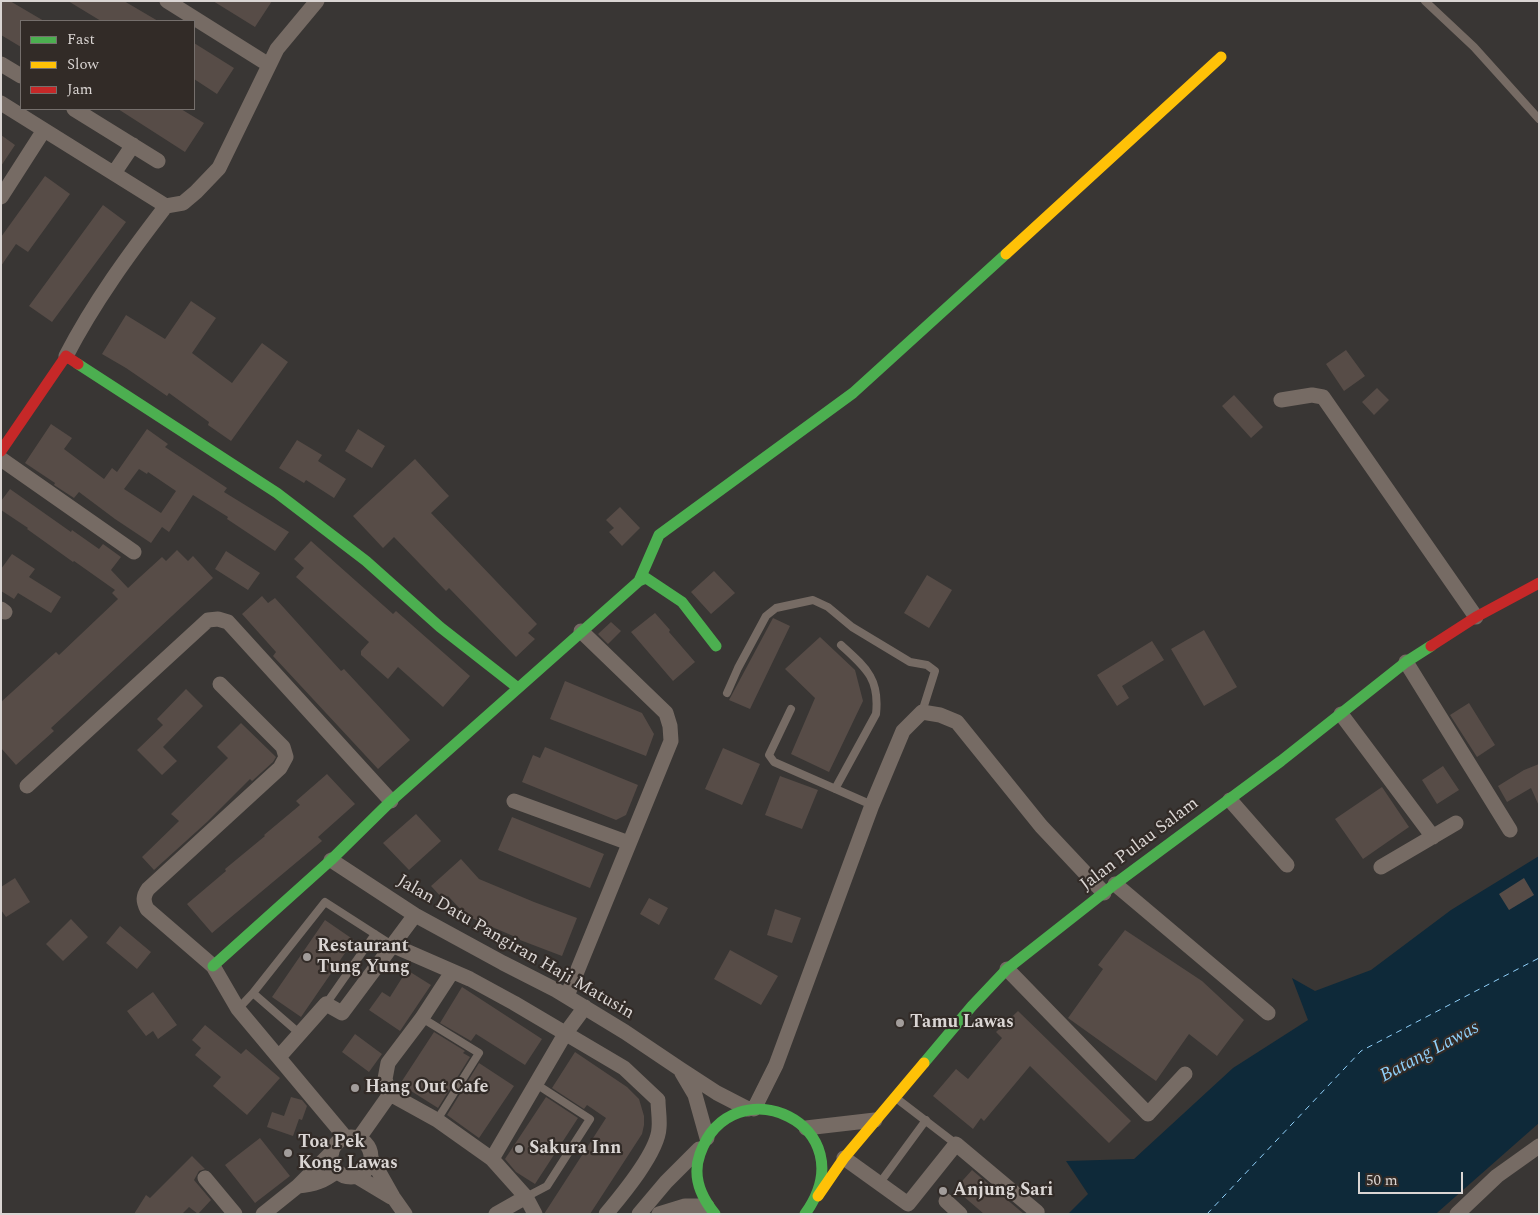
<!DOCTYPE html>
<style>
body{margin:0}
#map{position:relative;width:1540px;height:1215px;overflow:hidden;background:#393634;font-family:Spectral,serif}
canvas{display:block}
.frame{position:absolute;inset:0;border:2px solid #dad5d3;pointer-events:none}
.legend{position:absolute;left:20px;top:20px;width:175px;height:90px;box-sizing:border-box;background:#322b27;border:1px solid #756f6c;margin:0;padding:6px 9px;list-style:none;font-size:15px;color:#dad5d3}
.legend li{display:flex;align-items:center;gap:10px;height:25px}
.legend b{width:25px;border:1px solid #756f6c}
.scale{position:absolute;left:1358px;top:1172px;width:105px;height:22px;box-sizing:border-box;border:2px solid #dad5d3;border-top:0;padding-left:6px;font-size:15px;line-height:18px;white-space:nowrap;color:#dad5d3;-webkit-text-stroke:4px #322b27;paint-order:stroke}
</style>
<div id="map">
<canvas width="1540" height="1215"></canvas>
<div class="frame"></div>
<ul class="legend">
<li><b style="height:6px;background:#4caf50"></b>Fast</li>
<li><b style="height:6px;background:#ffc107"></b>Slow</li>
<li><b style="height:6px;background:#c62828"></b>Jam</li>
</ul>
<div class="scale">50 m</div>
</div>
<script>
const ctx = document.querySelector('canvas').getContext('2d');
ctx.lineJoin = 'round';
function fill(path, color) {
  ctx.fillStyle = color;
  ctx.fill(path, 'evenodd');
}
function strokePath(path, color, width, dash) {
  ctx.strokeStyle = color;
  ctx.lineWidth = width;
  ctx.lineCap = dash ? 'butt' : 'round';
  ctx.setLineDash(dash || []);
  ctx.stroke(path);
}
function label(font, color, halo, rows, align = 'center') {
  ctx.font = font + ' Spectral,serif';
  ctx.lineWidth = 4.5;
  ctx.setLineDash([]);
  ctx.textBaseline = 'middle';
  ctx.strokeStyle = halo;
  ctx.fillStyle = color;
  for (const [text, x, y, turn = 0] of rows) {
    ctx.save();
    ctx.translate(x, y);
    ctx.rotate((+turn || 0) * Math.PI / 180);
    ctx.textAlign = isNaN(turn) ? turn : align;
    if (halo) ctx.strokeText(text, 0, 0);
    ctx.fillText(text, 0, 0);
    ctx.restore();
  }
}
const water = new Path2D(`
 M 1539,856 L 1539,1123 L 1438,1212 L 1436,1214 L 1068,1214 L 1088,1194 L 1066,1161 L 1134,1159 L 1233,1068 L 1308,1020 L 1292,978 L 1315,991 L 1371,970 L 1451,910 Z`);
const ferry = new Path2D(`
 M 1207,1214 L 1361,1051 L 1539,958`);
const building = new Path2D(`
 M 1,1 L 10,1 L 44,21 L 21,21 L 21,47 L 1,35 Z
 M 68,1 L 124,1 L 158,21 L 101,21 Z
 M 213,1 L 272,1 L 255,27 Z
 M 194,43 L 234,68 L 217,94 L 194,79 Z
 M 118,109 L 181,109 L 204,123 L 185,152 Z
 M 1,135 L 15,145 L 1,166 Z
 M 45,176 L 70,194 L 28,252 L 16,244 L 1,266 L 1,237 Z
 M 103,205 L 126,222 L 52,322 L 29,306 Z
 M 191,301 L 216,318 L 192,353 L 232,383 L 262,343 L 288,362 L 231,441 L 208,425 L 209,422 L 169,393 L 167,396 L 126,368 L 102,354 L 126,315 L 165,339 Z
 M 1346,350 L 1365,376 L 1344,391 L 1326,364 Z
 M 1377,388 L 1389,400 L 1374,415 L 1362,402 Z
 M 1234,395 L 1263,427 L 1251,438 L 1222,406 Z
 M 51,424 L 72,438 L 64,449 L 104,479 L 112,468 L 117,472 L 147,429 L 168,444 L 165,447 L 227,488 L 224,492 L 289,532 L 275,551 L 227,519 L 228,517 L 193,495 L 169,532 L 162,527 L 151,543 L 115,519 L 79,492 L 74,498 L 54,485 L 55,483 L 25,463 ZM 139,469 L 147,474 L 148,472 L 176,491 L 161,513 L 124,489 Z
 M 358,429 L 385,446 L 372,468 L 345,451 Z
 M 297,440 L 322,455 L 318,461 L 346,479 L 334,498 L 306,480 L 304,483 L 279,468 Z
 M 415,459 L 449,496 L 431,513 L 537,624 L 528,633 L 535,639 L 516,657 L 449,588 L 446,591 L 394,537 L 383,548 L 353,516 Z
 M 10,489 L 71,532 L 72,530 L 99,549 L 103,544 L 121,557 L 111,570 L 128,588 L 162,557 L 166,561 L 177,550 L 188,561 L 193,556 L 213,578 L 51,728 L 54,731 L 16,765 L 1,748 L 1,702 L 56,652 L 59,655 L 118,599 L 112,593 L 115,590 L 74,561 L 73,562 L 27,529 L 28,528 L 1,510 L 1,501 Z
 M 620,507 L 640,528 L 622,546 L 609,532 L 614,528 L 606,520 Z
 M 311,541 L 393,614 L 396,611 L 470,676 L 443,707 L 398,667 L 388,679 L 361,655 L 361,651 L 369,642 L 296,577 L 304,568 L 294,559 Z
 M 226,551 L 260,573 L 248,590 L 215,569 Z
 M 12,554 L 35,569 L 29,577 L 61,597 L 51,613 L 18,593 L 14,599 L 1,591 L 1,569 Z
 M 714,571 L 735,593 L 711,614 L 691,592 Z
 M 927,575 L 952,590 L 929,628 L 904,613 Z
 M 262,596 L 268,603 L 275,598 L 341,671 L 344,669 L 410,740 L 378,769 L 273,656 L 276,652 L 242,614 Z
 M 655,613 L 670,630 L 669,632 L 695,662 L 673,681 L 631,632 Z
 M 773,618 L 790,626 L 750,709 L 729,700 Z
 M 611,622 L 621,631 L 608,644 L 598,634 Z
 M 1204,630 L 1237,687 L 1204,706 L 1171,649 Z
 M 820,637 L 855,670 L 863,701 L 829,772 L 791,754 L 815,698 L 785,669 Z
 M 1152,641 L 1164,660 L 1122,686 L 1129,698 L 1117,706 L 1097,675 Z
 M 565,681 L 642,713 L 654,734 L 646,756 L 550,719 Z
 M 186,689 L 203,706 L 163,747 L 177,761 L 162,775 L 137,750 L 163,725 L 157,719 Z
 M 1469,703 L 1495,745 L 1477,757 L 1450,715 Z
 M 241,723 L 276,757 L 273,762 L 252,781 L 250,779 L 207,822 L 154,870 L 142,857 L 179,821 L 171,814 L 228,758 L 217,747 Z
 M 545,747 L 638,785 L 626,815 L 616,820 L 522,782 L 533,755 L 540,758 Z
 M 723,748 L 760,764 L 742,805 L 705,789 Z
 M 1539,764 L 1539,806 L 1531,788 L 1507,802 L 1498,786 L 1524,770 Z
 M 1443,766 L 1459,790 L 1437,804 L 1422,780 Z
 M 327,774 L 355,804 L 318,837 L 322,841 L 212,933 L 187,904 L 226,871 L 225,869 L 265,836 L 264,835 L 300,805 L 296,801 Z
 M 780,776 L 818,790 L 802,829 L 765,815 Z
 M 1382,787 L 1409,827 L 1363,859 L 1335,819 Z
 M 416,814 L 441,841 L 409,870 L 383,843 Z
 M 512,817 L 604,854 L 590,888 L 498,850 Z
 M 461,859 L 479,879 L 534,902 L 577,918 L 562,956 L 520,940 L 520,939 L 467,916 L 448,896 L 444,900 L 431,886 Z
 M 15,878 L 30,902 L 6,917 L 1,910 L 1,887 Z
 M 1524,878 L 1534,895 L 1509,910 L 1499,894 Z
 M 649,898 L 668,908 L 659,925 L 640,914 Z
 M 775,909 L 801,918 L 792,943 L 767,935 Z
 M 71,919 L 88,937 L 63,961 L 46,944 Z
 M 325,920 L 354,940 L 301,1017 L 272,997 Z
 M 120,926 L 151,952 L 137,969 L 106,943 Z
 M 1125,930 L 1202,981 L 1244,1020 L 1217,1056 L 1189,1034 L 1156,1081 L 1068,1018 L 1103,969 L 1098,965 Z
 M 730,950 L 778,976 L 761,1005 L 714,979 Z
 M 407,970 L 431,985 L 400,1031 L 369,1010 L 382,992 L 390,997 Z
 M 462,987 L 542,1039 L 525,1065 L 476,1034 L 471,1041 L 440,1023 Z
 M 153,992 L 177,1025 L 158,1039 L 153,1031 L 146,1036 L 127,1011 Z
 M 1018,1011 L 1131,1121 L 1109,1143 L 1030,1066 L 984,1121 L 981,1118 L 973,1129 L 933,1096 L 956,1069 L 968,1079 L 1002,1038 L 996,1032 Z
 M 205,1025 L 241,1054 L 246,1049 L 280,1078 L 247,1115 L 213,1086 L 221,1077 L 195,1055 L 201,1048 L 192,1040 Z
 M 434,1032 L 465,1051 L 463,1053 L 470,1057 L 438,1108 L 400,1084 Z
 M 355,1034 L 382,1054 L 369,1072 L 342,1052 Z
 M 575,1052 L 627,1087 L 639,1099 L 644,1116 L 644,1125 L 642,1134 L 590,1214 L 544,1214 L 606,1118 L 587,1105 L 584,1109 L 552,1088 Z
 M 479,1063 L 514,1086 L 479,1138 L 447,1115 Z
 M 291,1097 L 302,1100 L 307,1106 L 302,1120 L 299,1119 L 293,1136 L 267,1127 L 272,1112 L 284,1116 Z
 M 546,1097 L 578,1118 L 535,1184 L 516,1172 L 505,1159 Z
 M 260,1138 L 290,1176 L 255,1203 L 225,1165 Z
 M 192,1156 L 205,1169 L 199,1171 L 194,1180 L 211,1200 L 198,1214 L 189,1207 L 182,1214 L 134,1214 L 146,1195 L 150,1198 Z
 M 972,1170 L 1024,1214 L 984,1214 L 955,1189 Z`);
const lane = new Path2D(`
 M 1425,1 L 1474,47 L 1539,119
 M 727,693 L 738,668 L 766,616 L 776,608 L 813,600 L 828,607 L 852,627 L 910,662 L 927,665 L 935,671 L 922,712
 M 791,709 L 769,755 L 774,762 L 872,805
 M 835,789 L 876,714 C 880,678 865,667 841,645
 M 253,993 L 299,1033
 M 326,1004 L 375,934
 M 238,1009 L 253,993 L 325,902 L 392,945
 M 422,1018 L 479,1053 L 437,1120
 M 896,1098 L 956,1144
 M 879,1184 L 926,1120
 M 526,1197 L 547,1186 L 590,1119 L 536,1084`);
const street = new Path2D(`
 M 167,1 L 269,65
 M 1,64 L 21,76
 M 1,103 L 166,206
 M 74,109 L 158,161
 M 114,173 L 133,145
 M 1,197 L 44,130
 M 66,356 C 94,302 129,254 166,206 L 183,203 L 196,192 L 219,168 L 277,49 L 317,1
 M 1281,400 L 1312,395 L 1323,397 L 1476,617
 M 1,459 L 134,552
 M 1,609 L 5,612
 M 1406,662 L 1510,830
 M 220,684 L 283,747 L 286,757 L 280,768 L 148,889 C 143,896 143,901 147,909 L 213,966 L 238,1009 L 346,1138
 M 1341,714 L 1433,837
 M 27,786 L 208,620 L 218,619 L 228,622 L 391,801
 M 1230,800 L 1287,865
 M 514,801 L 629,843
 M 331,860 L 415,915 L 503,963 L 556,990 L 625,1032 L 680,1069 L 717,1093 L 748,1109
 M 1381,867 L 1456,823
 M 1115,884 L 1268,1013
 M 392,945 L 470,979 L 514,1003 L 624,1068 L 658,1100 C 658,1109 660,1119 659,1128 C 658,1152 622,1195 606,1214
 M 1007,969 L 1148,1114 L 1185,1074
 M 452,972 L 422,1018 L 388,1063 L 385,1079 L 390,1094 L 437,1120 L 492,1159 L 526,1197 L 535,1214
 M 567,996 L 671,741 L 670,726 L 666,713 L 581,631
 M 279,1057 L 326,1004 L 342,1013 L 415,915
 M 682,1073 L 695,1095 L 707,1138
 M 754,1109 L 776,1065 L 872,805 L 903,731 L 922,712 L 940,715 L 957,722 L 1041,826 L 1104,893
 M 806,1128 L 875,1120
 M331 1157a20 20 0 1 1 40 0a20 20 0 1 1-40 0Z
 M 359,1138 L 390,1094
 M 371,1158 L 393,1197 L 405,1214
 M 844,1158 L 908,1204 L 956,1144 L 1037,1212 L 1036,1214
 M 492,1159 L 565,1034 L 585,1007
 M 356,1176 L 391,1197
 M 205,1178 L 235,1214
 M 298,1186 C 314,1185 324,1181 337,1171
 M 946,1201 L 960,1214
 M 263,1214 L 298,1186 L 332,1152
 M 496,1214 L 526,1197
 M 639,1214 L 666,1182 L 699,1149
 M 659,1214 L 685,1206 L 707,1206
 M 1457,1214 L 1497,1176 L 1539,1146`);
const fast = new Path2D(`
 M 78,364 L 277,493 L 366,561 L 440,627 L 518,688
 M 639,581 L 659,535 L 853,393 L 1006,254
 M 213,966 L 331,860 L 391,801 L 639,581 L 646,578 L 682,602 L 716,646
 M 924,1063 L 972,1006 L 1007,969 L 1115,884 L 1281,761 L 1406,662 L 1431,646
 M 715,1214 C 701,1197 692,1176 700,1154 C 732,1063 869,1125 805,1214`);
const slow = new Path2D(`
 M 1006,254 L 1221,57
 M 818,1196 L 844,1158 L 924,1063`);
const jam = new Path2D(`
 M 1,451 L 66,356 L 78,364
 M 1431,646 L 1476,617 L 1539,583`);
const markers = [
 [307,957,5,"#a29d9b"],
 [900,1023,5,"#a29d9b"],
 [355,1088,5,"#a29d9b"],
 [519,1149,5,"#a29d9b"],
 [288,1153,5,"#a29d9b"],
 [943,1191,5,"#a29d9b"]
];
const streetNames = [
 ["Jalan Pulau Salam",1140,845,-37],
 ["Jalan Datu Pangiran Haji Matusin",515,948,30]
];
const poiNames = [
 ["Restaurant",317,947],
 ["Tung Yung",317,968],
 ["Tamu Lawas",910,1023],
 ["Hang Out Cafe",365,1088],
 ["Toa Pek",298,1143],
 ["Kong Lawas",298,1164],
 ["Sakura Inn",529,1149],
 ["Anjung Sari",953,1191]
];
const waterNames = [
 ["Batang Lawas",1430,1053,-28]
];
fill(water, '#0e2939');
strokePath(ferry, '#8fcff9', 1, [6, 5]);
fill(building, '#574c47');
strokePath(lane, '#766b64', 8);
strokePath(street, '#766b64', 15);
strokePath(fast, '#4caf50', 11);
strokePath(slow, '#ffc107', 11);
strokePath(jam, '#c62828', 11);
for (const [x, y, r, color] of markers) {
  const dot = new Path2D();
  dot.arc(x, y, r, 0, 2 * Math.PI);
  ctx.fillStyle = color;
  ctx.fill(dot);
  strokePath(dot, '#322b27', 2);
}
label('18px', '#dad5d3', '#322b27', streetNames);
label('bold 18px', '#dad5d3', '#322b27', poiNames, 'left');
label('italic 19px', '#8fcff9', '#322b27', waterNames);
</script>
